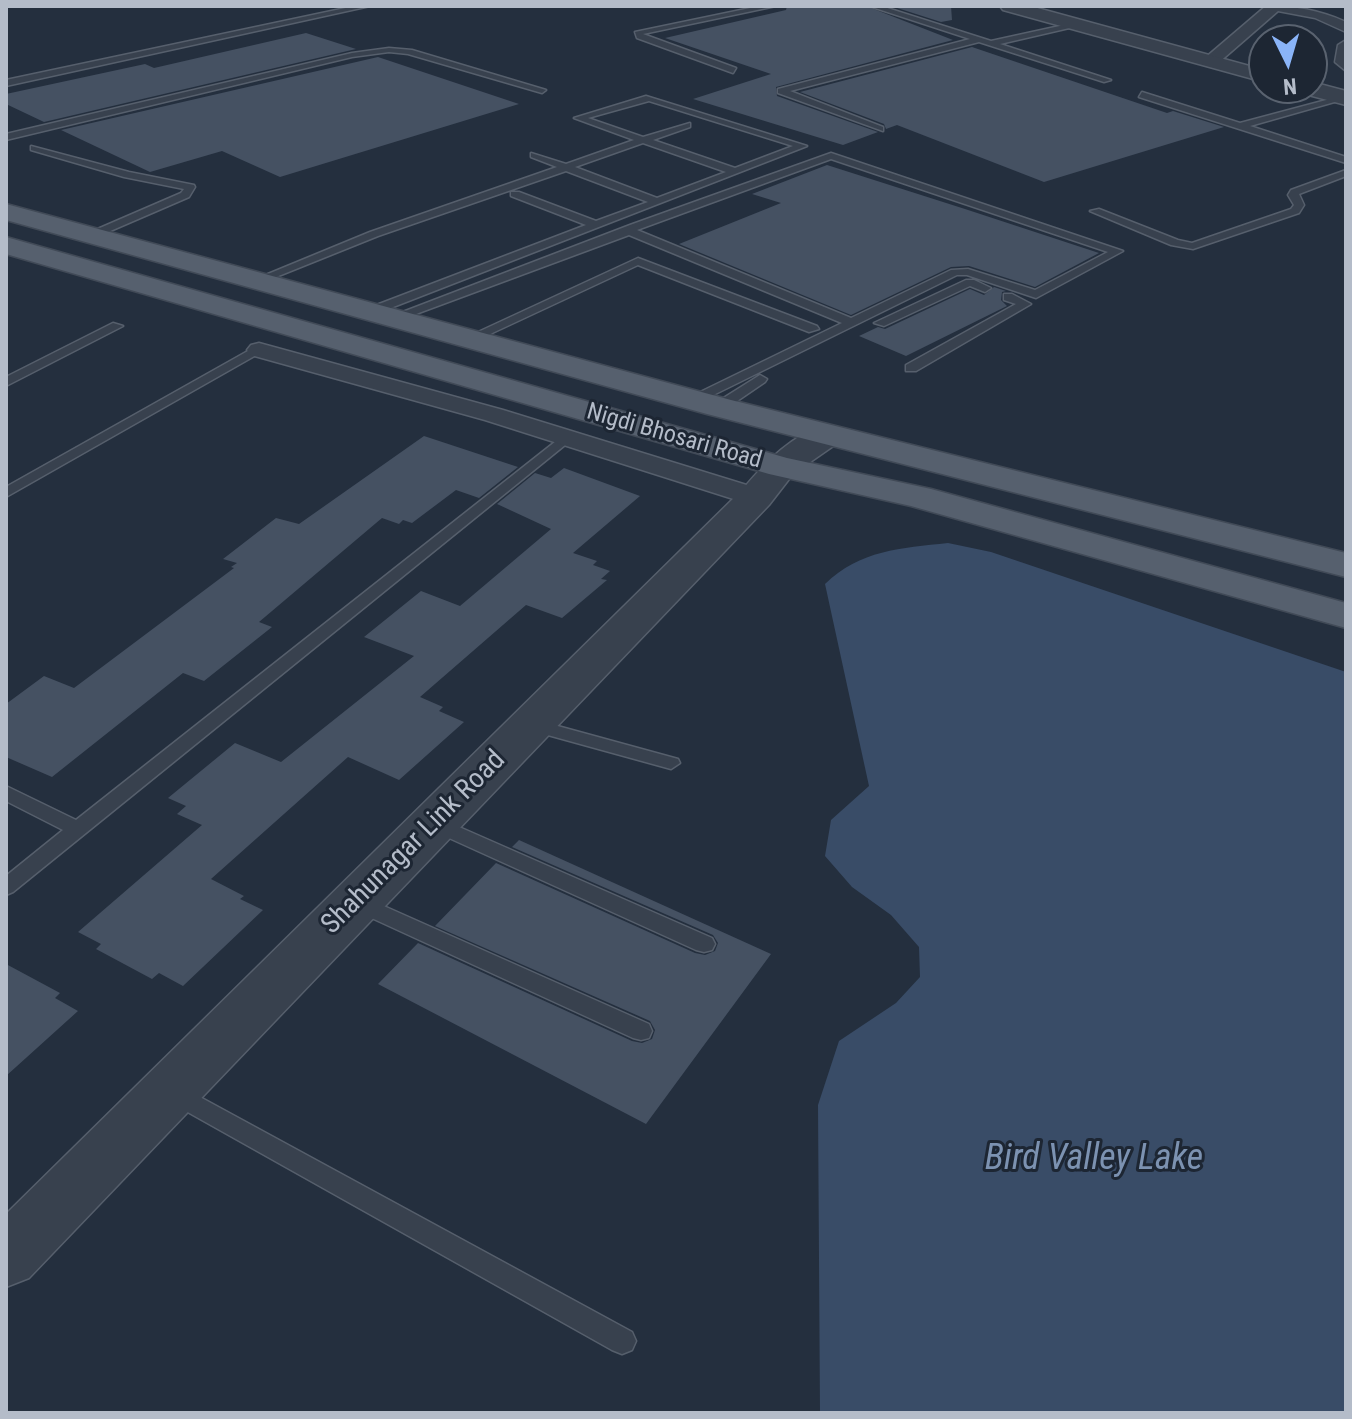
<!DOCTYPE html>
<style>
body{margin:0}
#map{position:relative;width:1352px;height:1419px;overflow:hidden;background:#242f3e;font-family:"Roboto Condensed",sans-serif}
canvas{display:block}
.frame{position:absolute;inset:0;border:8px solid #b4bcc9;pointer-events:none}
.north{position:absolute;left:1248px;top:24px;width:80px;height:80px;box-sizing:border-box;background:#1d2633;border:2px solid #59626f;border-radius:50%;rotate:175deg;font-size:22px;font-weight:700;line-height:32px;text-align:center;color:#b4bcc9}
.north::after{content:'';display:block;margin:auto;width:28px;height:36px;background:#8ab4f8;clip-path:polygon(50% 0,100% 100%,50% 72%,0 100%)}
</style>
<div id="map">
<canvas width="1352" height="1419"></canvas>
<div class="frame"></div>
<div class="north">N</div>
</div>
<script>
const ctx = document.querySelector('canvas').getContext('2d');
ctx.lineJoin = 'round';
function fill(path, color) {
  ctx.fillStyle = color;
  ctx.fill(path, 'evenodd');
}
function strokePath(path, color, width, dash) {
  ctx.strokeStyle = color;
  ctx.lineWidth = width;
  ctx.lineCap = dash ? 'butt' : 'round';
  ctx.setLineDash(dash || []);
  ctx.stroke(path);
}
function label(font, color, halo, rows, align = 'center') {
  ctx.font = font + ' "Roboto Condensed",sans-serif';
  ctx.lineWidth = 6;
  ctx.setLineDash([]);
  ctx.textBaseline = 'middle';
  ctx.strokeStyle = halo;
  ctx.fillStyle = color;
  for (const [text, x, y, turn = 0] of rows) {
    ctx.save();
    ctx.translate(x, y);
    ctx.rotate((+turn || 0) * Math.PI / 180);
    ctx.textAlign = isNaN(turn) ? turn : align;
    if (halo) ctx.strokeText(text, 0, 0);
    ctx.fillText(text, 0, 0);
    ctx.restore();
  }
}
const water = new Path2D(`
 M 948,543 L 991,552 L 1346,672 L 1346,1413 L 820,1413 L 818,1105 L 839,1041 L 896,1003 L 920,977 L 919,947 L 891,915 L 852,887 L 825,856 L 831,820 L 869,786 L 825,584 C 860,550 901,548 948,543 Z`);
const building = new Path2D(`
 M 787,6 L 866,6 L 953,40 L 776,87 L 777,96 L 878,132 L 843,145 L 693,99 L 771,74 L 665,38 L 786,10 Z
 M 891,6 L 951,6 L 952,20 L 941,22 Z
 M 306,33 L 356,49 L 44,122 L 6,104 L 6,94 L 145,64 L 154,68 Z
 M 972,47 L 1167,113 L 1173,111 L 1224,127 L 1044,182 L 897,125 L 886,129 L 884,124 L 800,92 Z
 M 378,57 L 519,104 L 280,177 L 222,151 L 150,172 L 61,130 Z
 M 827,165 L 965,209 L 1099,253 L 1035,287 L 969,266 L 951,267 L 851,315 L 679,244 L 781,203 L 752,194 Z
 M 994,287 L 1006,291 L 1002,292 L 1001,300 L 1007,306 L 906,356 L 859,336 L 878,327 L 885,329 L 970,289 L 984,295 Z
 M 424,436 L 518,467 L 479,498 L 456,490 L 412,523 L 403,520 L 399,524 L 382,518 L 259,622 L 272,627 L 204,681 L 183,673 L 52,777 L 6,757 L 6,704 L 44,676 L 74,688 L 234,568 L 231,567 L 237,563 L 223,559 L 276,518 L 299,524 Z
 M 564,468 L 640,496 L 573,553 L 597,561 L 593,565 L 610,571 L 601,579 L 607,580 L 562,618 L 526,605 L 420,697 L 443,707 L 439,711 L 464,722 L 399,780 L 348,757 L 211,879 L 244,896 L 240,899 L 263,910 L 183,986 L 159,973 L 152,979 L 96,949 L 101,944 L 78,932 L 202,825 L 177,814 L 186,806 L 168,798 L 235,743 L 281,762 L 414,656 L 364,637 L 421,591 L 460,606 L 551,529 L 497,504 L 535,473 L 551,478 Z
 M 519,840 L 771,954 L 646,1124 L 378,984 L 418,943 L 632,1041 L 642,1043 L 652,1039 L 655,1030 L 650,1021 L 435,926 L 496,863 L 695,953 L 705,955 L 715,951 L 718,943 L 713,935 L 512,847 Z
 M 6,964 L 60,993 L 55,998 L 78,1011 L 6,1076 Z`);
const service = new Path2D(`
 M 355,6 L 370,6 L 6,86 L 6,80 Z
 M 760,6 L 776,6 L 643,34 L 736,68 L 733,73 L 637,38 L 635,32 Z
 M 869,6 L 881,6 L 991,41 L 1078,22 L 1078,26 L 1000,44 L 1111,80 L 1104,82 L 979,42 L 790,91 L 883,127 L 883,131 L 778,93 L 778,89 L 970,39 Z
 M 389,48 L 412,50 L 546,90 L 542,93 L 408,54 L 389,52 L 352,57 L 6,140 L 6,134 L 352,53 Z
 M 1142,92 L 1240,123 L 1345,95 L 1345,99 L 1250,126 L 1346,157 L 1346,163 L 1139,97 Z
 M 646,96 L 807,146 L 370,316 L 364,312 L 366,309 L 586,225 L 511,196 L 511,192 L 519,192 L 596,221 L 648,202 L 566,171 L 378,236 L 261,283 L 251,281 L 370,232 L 557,167 L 531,157 L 531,153 L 566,164 L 634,140 L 574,118 ZM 649,101 L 793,146 L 735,168 L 653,140 L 690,127 L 690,123 L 643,137 L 588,118 ZM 643,143 L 726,172 L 657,198 L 575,167 Z
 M 31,146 L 129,172 L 194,185 L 195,187 L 189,197 L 94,238 L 86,238 L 86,234 L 181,193 L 184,189 L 124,177 L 31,150 Z
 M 831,153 L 1123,251 L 1036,298 L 967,275 L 957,275 L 695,404 L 688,400 L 690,397 L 842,323 L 629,235 L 397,321 L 387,318 L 630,225 ZM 831,159 L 1108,252 L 1035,290 L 968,269 L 951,270 L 851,318 L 637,230 Z
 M 1346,170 L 1346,176 L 1299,194 L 1304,205 L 1299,213 L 1193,249 L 1171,245 L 1090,211 L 1099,209 L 1178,240 L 1192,243 L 1291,209 L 1294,205 L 1288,195 L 1291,190 Z
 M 638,258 L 817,326 L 819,329 L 809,332 L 638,265 L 473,342 L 463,339 Z
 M 966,280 L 974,280 L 991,288 L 985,292 L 970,286 L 884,326 L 874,323 Z
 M 1004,294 L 1012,294 L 1031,304 L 916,371 L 906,371 L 906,365 L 1016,304 L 1004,300 Z
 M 113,323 L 123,326 L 6,386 L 6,377 Z
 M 255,347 L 265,350 L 6,497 L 6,487 Z
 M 760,375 L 767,379 L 765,382 L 724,410 L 714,410 L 714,404 Z
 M 565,434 L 570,435 L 570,441 L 13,892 L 6,895 L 6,876 L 63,830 L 6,801 L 6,786 L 76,820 Z
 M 532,719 L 678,759 L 680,763 L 671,769 L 526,729 L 523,725 Z
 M 434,816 L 712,938 L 715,944 L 712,950 L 704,952 L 696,950 L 427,828 L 424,823 L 427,818 Z
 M 359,895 L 649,1024 L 652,1031 L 649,1038 L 641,1040 L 633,1038 L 352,909 L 349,903 L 352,897 Z
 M 176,1084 L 632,1332 L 636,1341 L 632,1350 L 622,1354 L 612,1350 L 168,1101 L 164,1094 L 168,1087 Z`);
const minor = new Path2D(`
 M 1266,6 C 1296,6 1319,10 1346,22 L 1346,32 L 1315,18 L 1278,11 L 1217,64 L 1205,64 L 1205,58 Z
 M 1346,40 L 1346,71 L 1335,62 L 1338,45 Z
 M 259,343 L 503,410 L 766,491 L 770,497 L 766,503 L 746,503 L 485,420 L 251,355 L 247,350 L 251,345 Z`);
const tertiary = new Path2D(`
 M 1000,6 L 1030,6 L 1264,70 L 1264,82 L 1003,10 Z
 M 1312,82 L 1346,91 L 1346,105 L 1301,93 L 1298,88 L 1312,88 Z
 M 827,425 L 839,428 L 844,435 L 839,442 L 793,474 L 769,505 L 29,1278 L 6,1287 L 6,1214 L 743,489 C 765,463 793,433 827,425 Z`);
const primary = new Path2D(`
 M 6,204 L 731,400 L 1346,553 L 1346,577 L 707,414 L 6,220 Z
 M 6,237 L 787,458 L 931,489 L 1346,603 L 1346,628 L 911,506 L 769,474 L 6,254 Z`);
const farStreetnames = [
 ["Nigdi Bhosari Road",674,437,16]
];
const streetNames = [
 ["Shahunagar Link Road",414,843,-45]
];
const nearWaternames = [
 ["Bird Valley Lake",1094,1160]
];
fill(water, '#394c67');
fill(building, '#455162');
strokePath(service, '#565f6c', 3);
strokePath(minor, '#565f6c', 3);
strokePath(tertiary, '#565f6c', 3);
strokePath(primary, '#414a57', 3);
fill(service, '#38414e');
fill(minor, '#38414e');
fill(tertiary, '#38414e');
fill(primary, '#56606e');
label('24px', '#b4bcc9', '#1d2633', farStreetnames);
label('28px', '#b4bcc9', '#1d2633', streetNames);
label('italic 36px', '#7c92b1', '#1d2633', nearWaternames);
</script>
